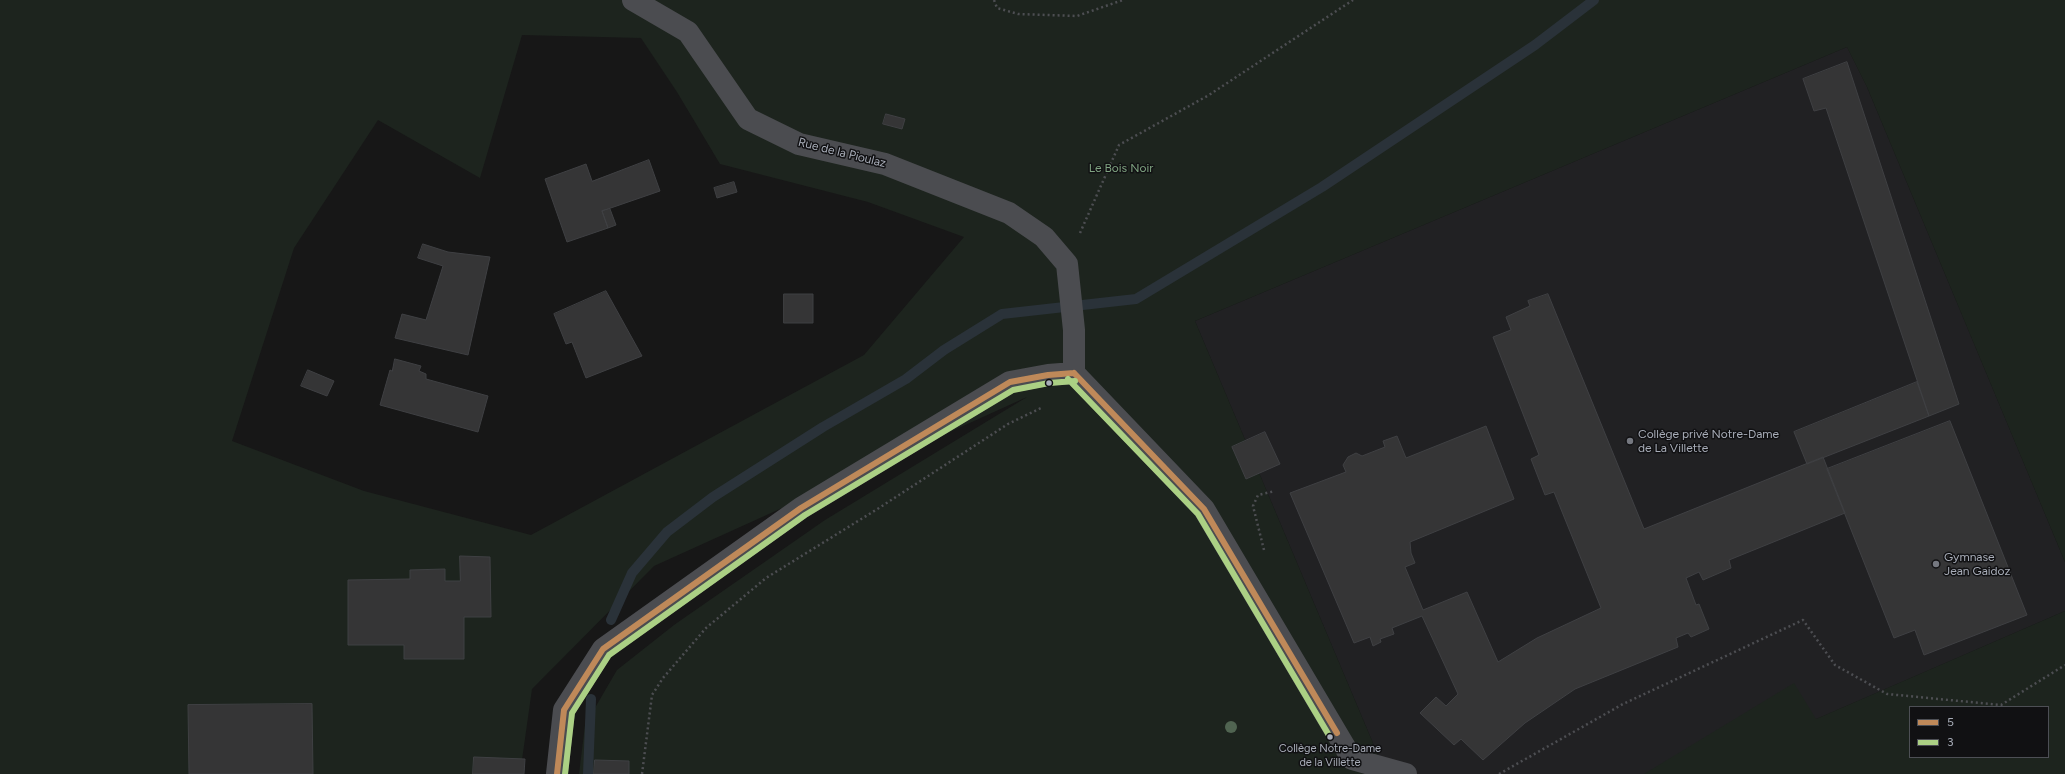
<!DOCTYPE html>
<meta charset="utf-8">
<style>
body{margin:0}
#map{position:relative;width:2065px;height:774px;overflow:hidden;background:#171717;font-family:Figtree,sans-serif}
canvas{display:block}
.legend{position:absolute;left:1909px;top:706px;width:140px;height:52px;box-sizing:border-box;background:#111113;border:1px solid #4d4f55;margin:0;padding:5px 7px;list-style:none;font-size:12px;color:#a8adb8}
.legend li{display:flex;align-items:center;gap:8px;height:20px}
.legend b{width:20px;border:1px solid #4d4f55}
</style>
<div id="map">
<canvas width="2065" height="774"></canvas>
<ul class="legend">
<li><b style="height:5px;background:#bf8959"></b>5</li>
<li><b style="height:5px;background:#abd084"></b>3</li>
</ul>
</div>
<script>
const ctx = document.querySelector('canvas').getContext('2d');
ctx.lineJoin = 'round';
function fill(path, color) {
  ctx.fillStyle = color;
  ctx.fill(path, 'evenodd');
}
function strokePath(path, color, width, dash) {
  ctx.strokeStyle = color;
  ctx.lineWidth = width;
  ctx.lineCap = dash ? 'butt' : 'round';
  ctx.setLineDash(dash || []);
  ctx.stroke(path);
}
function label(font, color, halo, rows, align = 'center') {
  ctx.font = font + ' Figtree,sans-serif';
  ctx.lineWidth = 3;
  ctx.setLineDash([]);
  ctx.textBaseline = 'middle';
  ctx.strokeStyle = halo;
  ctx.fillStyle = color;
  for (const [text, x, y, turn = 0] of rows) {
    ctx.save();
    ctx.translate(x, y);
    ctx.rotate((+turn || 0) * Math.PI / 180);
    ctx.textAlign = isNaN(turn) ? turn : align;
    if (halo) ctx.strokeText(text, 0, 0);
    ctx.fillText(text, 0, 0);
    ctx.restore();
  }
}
const built = new Path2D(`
 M 1847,47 L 1867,87 L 2065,562 L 2065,611 L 1690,774 L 1386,774 L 1195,321 Z`);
const green = new Path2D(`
 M 0,0 L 2065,0 L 2065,562 L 1867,87 L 1847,47 L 1195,321 L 1386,774 L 579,774 L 585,725 L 617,670 L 674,625 L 825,520 L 1027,397 L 654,566 L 532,689 L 520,774 L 0,774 ZM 522,35 L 641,38 L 677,92 L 720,164 L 868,202 L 964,237 L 864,355 L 531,535 L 364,491 L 232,441 L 294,248 L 378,120 L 480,178 Z
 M 2065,611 L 2065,774 L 1644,774 L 1794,683 L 1816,719 ZM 1910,707 L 2048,707 L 2048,757 L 1910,757 Z`);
const stream = new Path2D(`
 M 611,620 L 632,573 L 667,532 L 713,497 L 823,427 L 906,379 L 944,350 L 1002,314 L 1136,299 L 1322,187 L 1535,45 L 1594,0
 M 588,774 L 591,699`);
const building = new Path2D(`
 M 1847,62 L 1959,404 L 1929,416 L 1826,108 L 1814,111 L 1803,79 Z
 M 886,114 L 905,119 L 902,129 L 883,124 Z
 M 649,160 L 660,191 L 602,211 L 608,228 L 567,242 L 545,179 L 586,164 L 592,181 Z
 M 734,182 L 737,192 L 717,198 L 714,188 Z
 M 610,209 L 616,225 L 608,228 L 602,211 Z
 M 423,244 L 448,252 L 490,257 L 468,355 L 395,338 L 402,314 L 426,320 L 443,266 L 418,258 Z
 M 606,291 L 642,356 L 586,378 L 572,342 L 566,344 L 554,314 Z
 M 784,294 L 813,294 L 813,323 L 784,323 Z
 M 1548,294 L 1644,529 L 1823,457 L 1845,513 L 1729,560 L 1731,568 L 1703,580 L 1699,572 L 1686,578 L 1696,605 L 1699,604 L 1709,629 L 1691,637 L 1688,633 L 1676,638 L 1678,647 L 1575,689 L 1525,723 L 1483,760 L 1461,739 L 1454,745 L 1420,713 L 1436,697 L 1446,706 L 1458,694 L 1422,616 L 1392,628 L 1394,634 L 1380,639 L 1381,642 L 1373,646 L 1370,637 L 1354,643 L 1290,493 L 1346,472 L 1343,465 L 1348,457 L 1356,453 L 1362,456 L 1385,447 L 1383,441 L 1397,436 L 1406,458 L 1486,426 L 1514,499 L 1410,542 L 1411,553 L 1415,563 L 1405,567 L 1423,610 L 1467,592 L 1498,662 L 1537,638 L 1601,608 L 1554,492 L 1545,495 L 1531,459 L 1539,455 L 1493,337 L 1511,330 L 1506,317 L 1530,306 L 1528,301 Z
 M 395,359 L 421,366 L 419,371 L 426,374 L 426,379 L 488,396 L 478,432 L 380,405 L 390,370 L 392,371 Z
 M 308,370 L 334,381 L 327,396 L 301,386 Z
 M 1917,382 L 1929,416 L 1807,464 L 1794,432 Z
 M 1950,421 L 2027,615 L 1924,655 L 1915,630 L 1894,638 L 1827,469 Z
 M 1265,432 L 1280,464 L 1246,479 L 1232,447 Z
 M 460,556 L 490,557 L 491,617 L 464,617 L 464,659 L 404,659 L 404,645 L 348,645 L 348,580 L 410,579 L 410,570 L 445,569 L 445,581 L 460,581 Z
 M 312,704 L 313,774 L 189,774 L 188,705 Z
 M 474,757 L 525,759 L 524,774 L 473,774 Z
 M 595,760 L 629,761 L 629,774 L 594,774 Z`);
const path = new Path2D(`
 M 994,0 L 997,8 L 1018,14 L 1077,16 L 1123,0
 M 1080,233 L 1119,145 L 1209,95 L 1353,0
 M 1264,550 L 1253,506 L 1258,495 L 1275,491
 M 642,774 L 652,695 L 663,678 L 706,628 L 766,578 L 879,508 L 1008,424 L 1041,408
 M 1499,774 L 1623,704 L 1803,620 L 1835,665 L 1887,694 L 2001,705 L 2065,665`);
const street = new Path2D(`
 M 633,0 L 688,32 L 748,119 L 799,144 L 885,164 L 1009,213 L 1044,237 L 1067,264 L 1074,330 L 1074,373
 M 1074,373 L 1204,509 L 1352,759 L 1406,774
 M 557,774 L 564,710 L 603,649 L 801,508 L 1010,382 L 1048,375 L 1074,373`);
const bus1 = new Path2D(`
 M 1074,373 L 1204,509 L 1337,733
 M 557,774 L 564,710 L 603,649 L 801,508 L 1010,382 L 1048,375 L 1074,373`);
const bus2 = new Path2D(`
 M 1068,379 L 1198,514 L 1330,737
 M 565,774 L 572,713 L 609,655 L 805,515 L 1013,390 L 1049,383 L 1075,381`);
const trees = [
 [1231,727]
];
const markers = [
 [1049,383,3.5,"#a8adb8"],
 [1630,441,4,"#757880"],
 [1936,564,4,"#757880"],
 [1330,737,3.5,"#a8adb8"]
];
const busNames = [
 ["Collège Notre-Dame",1330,749],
 ["de la Villette",1330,763]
];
const streetNames = [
 ["Rue de la Pioulaz",842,153,14]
];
const parkNames = [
 ["Le Bois Noir",1121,168]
];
const poiNames = [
 ["Collège privé Notre-Dame",1638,434],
 ["de La Villette",1638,448],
 ["Gymnase",1944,557],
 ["Jean Gaidoz",1944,571]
];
fill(built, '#212123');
fill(green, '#1d241e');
strokePath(stream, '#2a3239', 10);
fill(building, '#353536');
strokePath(building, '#3f4043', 1);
strokePath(path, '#4d4e52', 2.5, [2, 3]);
strokePath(street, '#4b4c50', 22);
strokePath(bus1, '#bf8959', 6);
strokePath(bus2, '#abd084', 6);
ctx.fillStyle = '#506451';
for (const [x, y] of trees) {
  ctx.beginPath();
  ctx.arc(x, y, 6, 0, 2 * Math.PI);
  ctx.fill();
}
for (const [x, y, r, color] of markers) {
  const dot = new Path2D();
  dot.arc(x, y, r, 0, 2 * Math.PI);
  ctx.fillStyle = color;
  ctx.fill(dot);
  strokePath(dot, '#111113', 1.5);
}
label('11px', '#a8adb8', '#111113', busNames);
label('12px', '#a8adb8', '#111113', streetNames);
label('12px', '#7fa381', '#111113', parkNames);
label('12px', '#a8adb8', '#111113', poiNames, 'left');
</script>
